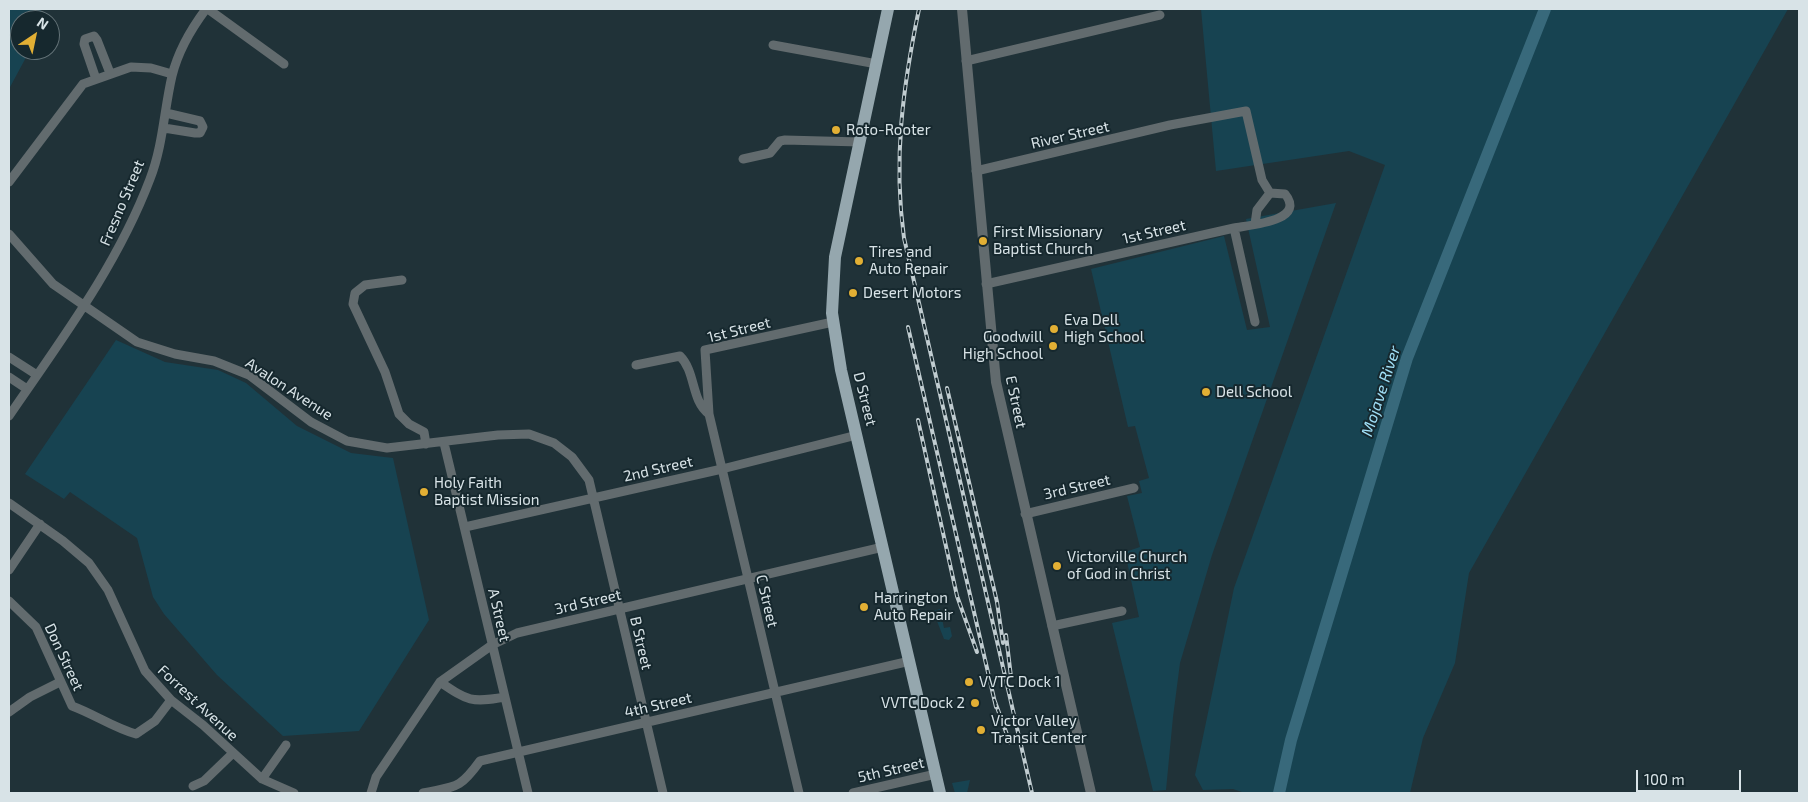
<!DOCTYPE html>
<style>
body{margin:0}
#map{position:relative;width:1808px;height:802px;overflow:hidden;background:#203238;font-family:"Exo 2",sans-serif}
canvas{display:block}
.frame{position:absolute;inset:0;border:10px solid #d8e3e7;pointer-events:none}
.north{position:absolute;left:10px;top:10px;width:50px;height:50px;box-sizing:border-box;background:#16282e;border:1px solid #647378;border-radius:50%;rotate:34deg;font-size:14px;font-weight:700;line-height:20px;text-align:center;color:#d8e3e7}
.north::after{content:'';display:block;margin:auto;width:18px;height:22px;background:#e2af34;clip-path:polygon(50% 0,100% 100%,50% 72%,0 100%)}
.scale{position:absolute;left:1636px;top:770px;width:105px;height:22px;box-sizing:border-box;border:2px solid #d8e3e7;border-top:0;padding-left:6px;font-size:15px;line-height:18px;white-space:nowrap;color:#d8e3e7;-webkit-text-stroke:4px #16282e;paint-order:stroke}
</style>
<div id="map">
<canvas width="1808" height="802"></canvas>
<div class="frame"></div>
<div class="north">N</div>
<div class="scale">100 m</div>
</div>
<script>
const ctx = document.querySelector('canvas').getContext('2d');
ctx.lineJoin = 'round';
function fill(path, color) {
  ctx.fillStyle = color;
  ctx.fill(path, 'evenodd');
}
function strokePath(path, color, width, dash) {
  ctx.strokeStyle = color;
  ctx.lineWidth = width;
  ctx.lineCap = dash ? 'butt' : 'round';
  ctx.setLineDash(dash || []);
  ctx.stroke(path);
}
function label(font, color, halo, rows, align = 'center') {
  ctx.font = font + ' "Exo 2",sans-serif';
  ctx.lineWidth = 4;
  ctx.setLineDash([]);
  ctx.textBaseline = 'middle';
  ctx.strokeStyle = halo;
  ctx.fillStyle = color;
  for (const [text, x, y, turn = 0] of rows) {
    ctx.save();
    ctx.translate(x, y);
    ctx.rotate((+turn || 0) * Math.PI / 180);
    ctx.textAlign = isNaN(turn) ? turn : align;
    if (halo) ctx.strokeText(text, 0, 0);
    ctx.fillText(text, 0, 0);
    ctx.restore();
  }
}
const green = new Path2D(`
 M 9,9 L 41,9 L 39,20 L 20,20 L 20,50 L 30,50 L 9,89 Z
 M 1201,9 L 1788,9 L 1469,573 L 1455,663 L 1423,738 L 1410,793 L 1245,793 L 1233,789 L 1203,790 L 1195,775 L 1234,588 L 1385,165 L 1349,151 L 1216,171 Z
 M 1336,203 L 1212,555 L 1180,663 L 1173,717 L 1166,790 L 1153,791 L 1112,623 L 1139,617 L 1125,552 L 1140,547 L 1127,496 L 1142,493 L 1139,481 L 1149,478 L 1135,426 L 1128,427 L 1091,269 L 1224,236 L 1247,330 L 1270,327 L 1246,219 Z
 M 116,340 L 165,362 L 218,370 L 246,383 L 297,426 L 351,453 L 393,458 L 429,620 L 359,731 L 283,736 L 217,675 L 164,614 L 153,597 L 137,538 L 70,492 L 64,499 L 25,474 Z
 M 940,609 L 944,628 L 950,627 L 952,636 L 949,640 L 944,639 L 933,611 Z
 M 970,780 L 967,793 L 955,793 L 952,783 Z`);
const river = new Path2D(`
 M 1279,793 L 1291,740 L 1407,358 L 1545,9`);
const minor = new Path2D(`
 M 208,9 L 284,64
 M 773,45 L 877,64
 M 966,61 L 1160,15
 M 96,79 L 84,44 L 85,39 L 94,36 L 97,40 L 110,73
 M 164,128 L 195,133 L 200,133 L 203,127 L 200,121 L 166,113
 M 743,159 L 770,153 L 780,141 L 785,140 L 860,142
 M 976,171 L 1170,125 L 1246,111 L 1262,180 L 1270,193
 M 9,182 L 83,84 L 131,67 L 151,68 L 172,74
 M 1234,228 C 1250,225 1307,221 1285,194 L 1270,193 L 1257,210 L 1255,224
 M 9,234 L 53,284 L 137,342 L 175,354 L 214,361 L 249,375 L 311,422 L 347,441 L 387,448 L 498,435 L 529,434 L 554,443 L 572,457 L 589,480 L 663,793
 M 402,280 L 365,285 L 355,293 L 353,304 L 385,372 L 399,414 L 409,424 L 424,432 L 426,444
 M 986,284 L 1234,228 L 1255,322
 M 9,357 L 37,375
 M 636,365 L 680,356 C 696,372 691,401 709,414
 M 9,377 L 27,389
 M 9,416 C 61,340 117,266 150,179 C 163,146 164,110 172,76 C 178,51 191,29 206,9
 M 444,443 L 528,793
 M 9,503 L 63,541 L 89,563 L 108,590 L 145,671 L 171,700 L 203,725 L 262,779 L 294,793
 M 1025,514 L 1134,488
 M 465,527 L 722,469 L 857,435
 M 9,570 L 40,524
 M 9,601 L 36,627 L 72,706 C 94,714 114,728 136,734 L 155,721 L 171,700
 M 1052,626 L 1122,611
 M 440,682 C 468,701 471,703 505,697
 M 9,712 L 30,697 L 60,682
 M 262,779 L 286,745
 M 193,786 L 204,781 L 232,754
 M 371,793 L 376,777 L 440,682 L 492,645 L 517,633 L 883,547
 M 423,793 C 456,786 459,790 480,761 L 910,661
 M 799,793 L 709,414 L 705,350 L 833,322
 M 853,793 L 936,774`);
const tertiary = new Path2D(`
 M 962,9 L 996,382 L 1091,793`);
const primary = new Path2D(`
 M 888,9 L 835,257 L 832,313 L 841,370 L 940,793`);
const rail = new Path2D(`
 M 919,9 C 903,86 893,159 904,238 L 1032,793
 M 908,327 L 996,707
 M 947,388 L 997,602 L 1003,643
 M 918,420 L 957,596 L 977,652
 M 1006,635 L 1011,677
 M 994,699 L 1010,743`);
const markers = [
 [836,130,5,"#e2af34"],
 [983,241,5,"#e2af34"],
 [859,261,5,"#e2af34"],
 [853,293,5,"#e2af34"],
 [1054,329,5,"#e2af34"],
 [1053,346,5,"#e2af34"],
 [1206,392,5,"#e2af34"],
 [424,492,5,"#e2af34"],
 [1057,566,5,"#e2af34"],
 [864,607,5,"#e2af34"],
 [969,682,5,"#e2af34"],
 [975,703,5,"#e2af34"],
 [981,730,5,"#e2af34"]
];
const poiNames = [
 ["Roto-Rooter",846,130],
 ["First Missionary",993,232],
 ["Baptist Church",993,249],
 ["Tires and",869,252],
 ["Auto Repair",869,269],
 ["Desert Motors",863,293],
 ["Eva Dell",1064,320],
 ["High School",1064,337],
 ["Goodwill",1043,337,"right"],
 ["High School",1043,354,"right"],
 ["Dell School",1216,392],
 ["Holy Faith",434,483],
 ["Baptist Mission",434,500],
 ["Victorville Church",1067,557],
 ["of God in Christ",1067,574],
 ["Harrington",874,598],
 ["Auto Repair",874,615],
 ["VVTC Dock 1",979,682],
 ["VVTC Dock 2",965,703,"right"],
 ["Victor Valley",991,721],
 ["Transit Center",991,738]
];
const streetNames = [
 ["River Street",1070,135,-13],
 ["Fresno Street",122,203,-67],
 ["1st Street",1154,232,-13],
 ["1st Street",739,330,-14],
 ["Avalon Avenue",289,389,33],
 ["D Street",865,399,76],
 ["E Street",1016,402,78],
 ["2nd Street",658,469,-13],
 ["3rd Street",1077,487,-13],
 ["C Street",767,601,77],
 ["3rd Street",588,602,-13],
 ["A Street",499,615,77],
 ["B Street",641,643,77],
 ["Don Street",64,657,65],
 ["Forrest Avenue",198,703,43],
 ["4th Street",658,705,-13],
 ["5th Street",891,770,-13]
];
const waterNames = [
 ["Mojave River",1381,391,-72]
];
fill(green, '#174351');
strokePath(river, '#38697b', 12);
strokePath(minor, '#626b6e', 9);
strokePath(tertiary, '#626b6e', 10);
strokePath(primary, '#95a7ae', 12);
strokePath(rail, '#c0ccd0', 4);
strokePath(rail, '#16282e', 2, [5.5]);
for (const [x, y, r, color] of markers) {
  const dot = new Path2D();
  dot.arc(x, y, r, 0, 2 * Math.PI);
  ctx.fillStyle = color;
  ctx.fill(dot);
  strokePath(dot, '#16282e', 2);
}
label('15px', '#d8e3e7', '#16282e', poiNames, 'left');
label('15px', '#d8e3e7', '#16282e', streetNames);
label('italic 16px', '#a1e0f8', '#16282e', waterNames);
</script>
